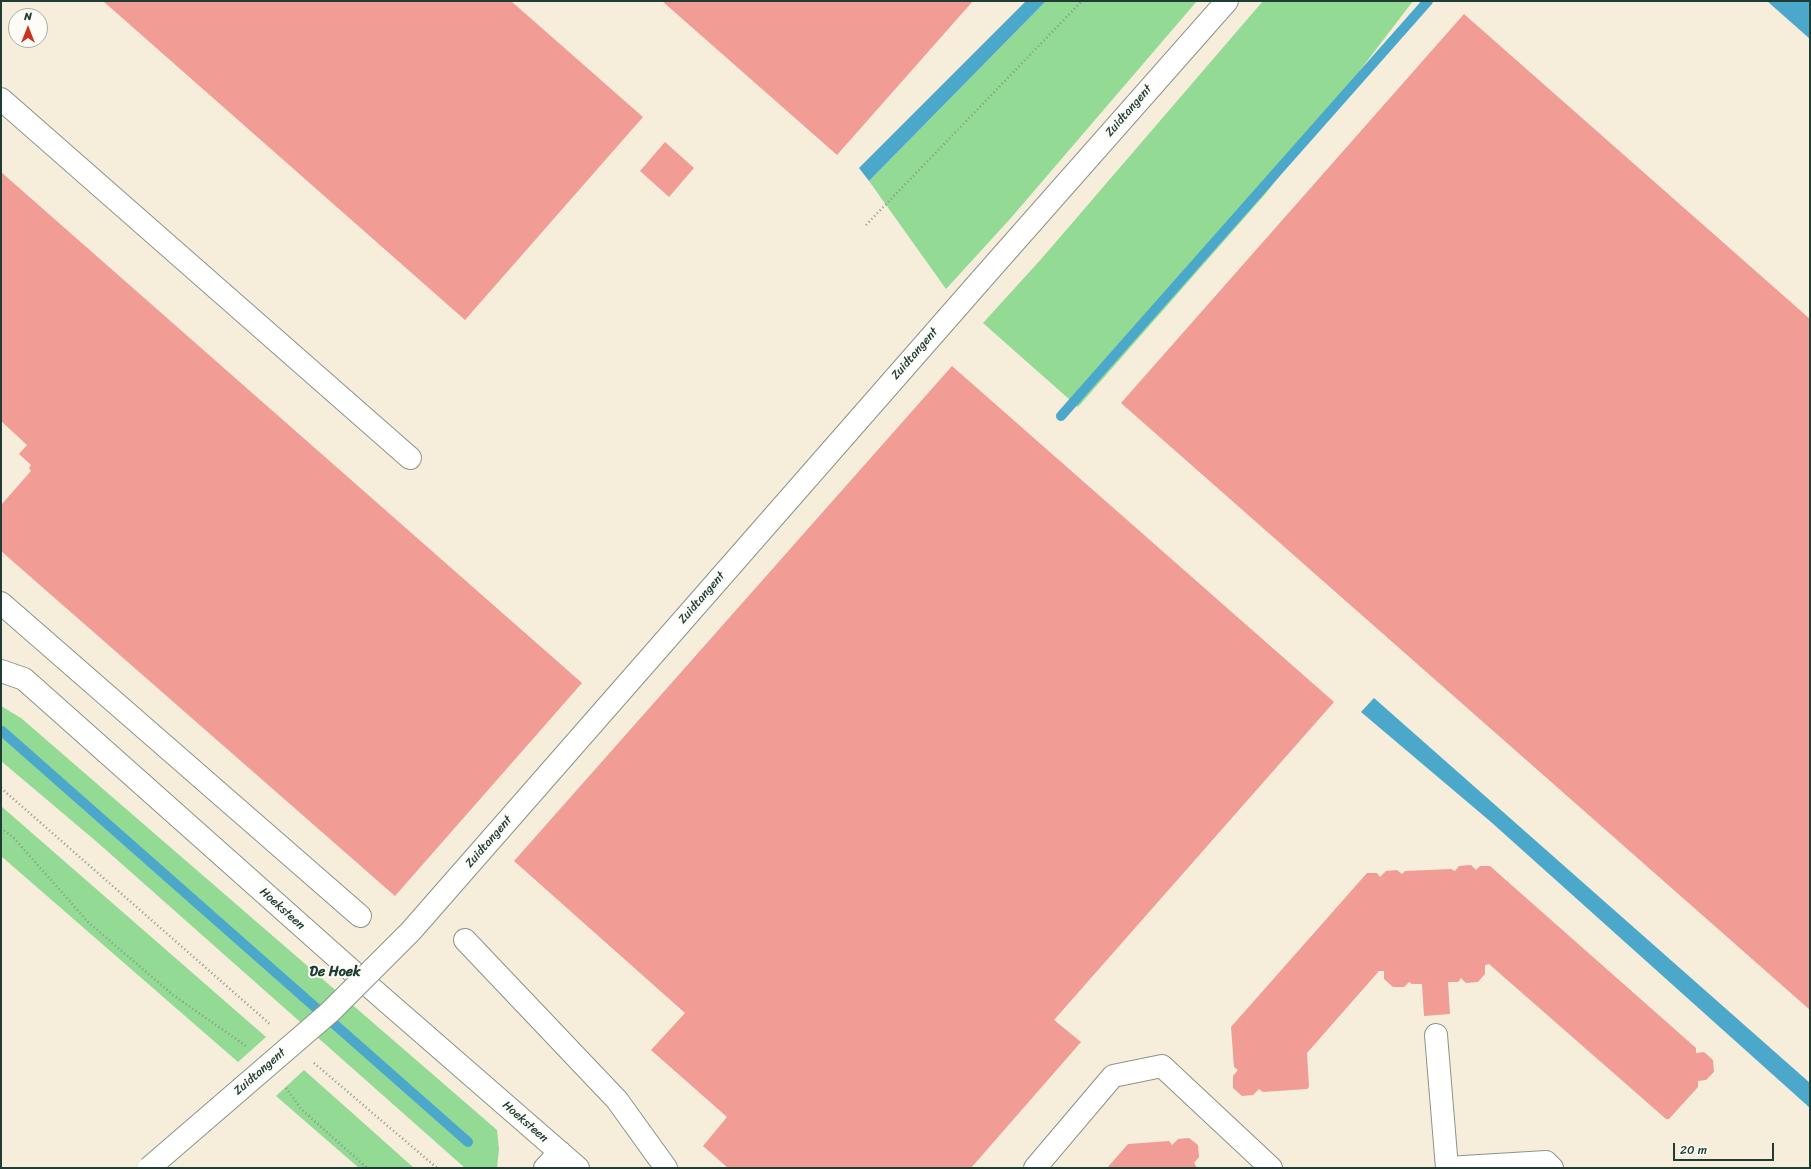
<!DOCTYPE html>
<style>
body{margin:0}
#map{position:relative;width:1811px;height:1169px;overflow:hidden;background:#f6edda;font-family:Sriracha,sans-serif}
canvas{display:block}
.frame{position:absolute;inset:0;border:2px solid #1f3d34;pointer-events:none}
.north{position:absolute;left:8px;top:8px;width:40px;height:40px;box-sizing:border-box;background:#fdfcf7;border:1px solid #a4b0a9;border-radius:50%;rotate:0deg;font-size:11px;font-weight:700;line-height:16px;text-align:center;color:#1f3d34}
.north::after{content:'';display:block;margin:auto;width:14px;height:18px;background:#c8321e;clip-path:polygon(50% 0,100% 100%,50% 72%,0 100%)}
.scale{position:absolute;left:1673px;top:1143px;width:101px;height:18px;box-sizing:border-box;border:2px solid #1f3d34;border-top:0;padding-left:5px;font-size:12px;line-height:14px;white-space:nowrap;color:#1f3d34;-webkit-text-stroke:3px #fdfcf7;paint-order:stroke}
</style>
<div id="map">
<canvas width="1811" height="1169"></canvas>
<div class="frame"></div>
<div class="north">N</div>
<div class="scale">20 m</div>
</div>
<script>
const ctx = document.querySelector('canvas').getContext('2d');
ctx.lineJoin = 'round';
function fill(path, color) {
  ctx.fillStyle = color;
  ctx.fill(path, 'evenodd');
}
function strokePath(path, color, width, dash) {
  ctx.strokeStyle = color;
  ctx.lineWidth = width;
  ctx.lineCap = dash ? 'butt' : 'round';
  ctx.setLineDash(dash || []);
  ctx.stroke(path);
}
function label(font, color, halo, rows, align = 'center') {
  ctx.font = font + ' Sriracha,sans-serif';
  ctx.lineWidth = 4;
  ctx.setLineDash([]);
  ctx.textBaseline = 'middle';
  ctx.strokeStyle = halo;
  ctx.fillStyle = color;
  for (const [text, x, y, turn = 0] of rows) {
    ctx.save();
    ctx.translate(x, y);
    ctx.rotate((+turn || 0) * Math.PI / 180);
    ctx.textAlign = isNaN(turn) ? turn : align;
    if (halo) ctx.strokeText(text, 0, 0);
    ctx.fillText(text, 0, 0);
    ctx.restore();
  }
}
const green = new Path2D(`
 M 1046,1 L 1197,1 L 1010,219 L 946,289 L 869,181 Z
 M 1263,1 L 1413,1 L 1267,192 L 1078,407 L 983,323 L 1043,257 Z
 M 1,706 L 21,718 L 497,1130 L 499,1149 L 497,1168 L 465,1168 L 97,842 L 1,761 Z
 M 1,806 L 266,1037 L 238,1062 L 1,856 Z
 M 304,1070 L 414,1168 L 359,1168 L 276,1096 Z`);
const water = new Path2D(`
 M 1026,1 L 1046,1 L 869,181 L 859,168 Z
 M 1767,1 L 1810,1 L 1810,39 Z
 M 1374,698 L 1810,1083 L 1810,1108 L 1491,822 L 1361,712 Z`);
const stream = new Path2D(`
 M 1061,416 L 1428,1
 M 2,731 L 468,1142`);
const building = new Path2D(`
 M 103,1 L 511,1 L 643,117 L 465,320 Z
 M 662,1 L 973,1 L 837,155 Z
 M 1464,14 L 1810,319 L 1810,1010 L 1121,403 Z
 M 665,142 L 694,168 L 669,197 L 640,171 Z
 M 1,172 L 582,683 L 395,896 L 1,551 L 1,505 L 31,471 L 29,468 L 31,465 L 19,454 L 27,445 L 1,421 Z
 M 952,366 L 1334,702 L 1054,1020 L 1081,1042 L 971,1168 L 728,1168 L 703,1146 L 727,1117 L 651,1050 L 685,1013 L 514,861 Z
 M 1471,865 L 1476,870 L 1480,866 L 1490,866 L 1696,1048 L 1696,1053 L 1704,1052 L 1713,1060 L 1714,1072 L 1706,1080 L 1698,1081 L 1698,1087 L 1669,1119 L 1666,1119 L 1489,964 L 1485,965 L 1485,974 L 1478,982 L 1466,983 L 1461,978 L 1458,982 L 1448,982 L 1450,1014 L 1424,1016 L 1422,984 L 1412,984 L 1409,982 L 1404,987 L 1393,987 L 1384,979 L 1384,971 L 1379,971 L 1307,1053 L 1309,1087 L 1307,1089 L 1263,1092 L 1259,1089 L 1253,1095 L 1242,1096 L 1233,1088 L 1233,1076 L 1238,1070 L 1234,1067 L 1231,1027 L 1367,873 L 1377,873 L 1380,877 L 1386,871 L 1397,870 L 1402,874 L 1405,871 L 1451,869 L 1455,871 L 1459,866 Z
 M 1189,1138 L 1198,1145 L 1199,1157 L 1194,1163 L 1197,1168 L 1107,1168 L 1128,1144 L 1169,1141 L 1172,1145 L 1178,1139 Z`);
const path = new Path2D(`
 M 866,225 L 1082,1
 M 1,788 L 271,1025
 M 1,828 L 13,837 L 88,922 L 173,995 L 246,1046
 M 314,1063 L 437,1168
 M 286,1088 L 301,1109 L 367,1168`);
const minor = new Path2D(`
 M 1,99 L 410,458
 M 980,281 L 1227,1
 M 1,603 L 360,916
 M 1,671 L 24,679 L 378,994 L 578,1168
 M 465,940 L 617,1100 L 666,1168
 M 1436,1035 L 1447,1168
 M 545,1168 L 560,1152
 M 1035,1168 L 1113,1076 L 1162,1066 L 1271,1168
 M 1447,1168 L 1546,1162 L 1552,1168`);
const minorBridge = new Path2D(`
 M 149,1168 L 330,1012 L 411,931 L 980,281`);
const streetNames = [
 ["Zuidtangent",1129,111,-49],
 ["Zuidtangent",915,354,-49],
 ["Zuidtangent",702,598,-49],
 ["Zuidtangent",489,842,-49],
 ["Hoeksteen",282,909,42],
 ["Zuidtangent",260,1072,-41],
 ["Hoeksteen",525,1122,41]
];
const quarterNames = [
 ["De Hoek",335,972]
];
fill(green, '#93da94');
fill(water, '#4ca8ca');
strokePath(stream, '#4ca8ca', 10);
fill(building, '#f19d95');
strokePath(minor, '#8a9587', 24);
strokePath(path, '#8a9587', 2.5, [1, 3]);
strokePath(minor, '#fff', 22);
strokePath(minorBridge, '#8a9587', 24, []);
strokePath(minorBridge, '#fff', 22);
label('12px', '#1f3d34', '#fdfcf7', streetNames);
label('bold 14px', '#1f3d34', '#fdfcf7', quarterNames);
</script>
